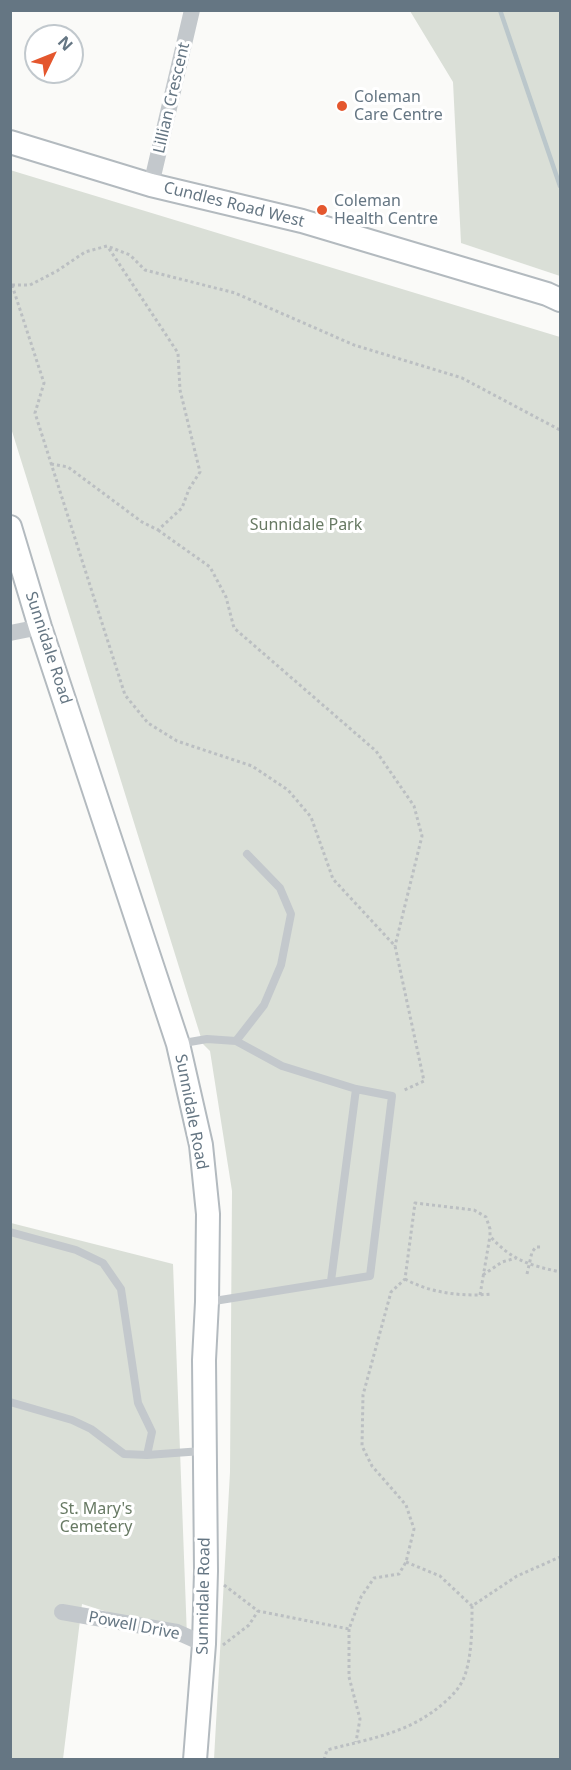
<!DOCTYPE html>
<style>
body{margin:0}
#map{position:relative;width:571px;height:1770px;overflow:hidden;background:#fafaf8;font-family:"Noto Sans",sans-serif}
canvas{display:block}
.frame{position:absolute;inset:0;border:12px solid #657683;pointer-events:none}
.north{position:absolute;left:24px;top:24px;width:60px;height:60px;box-sizing:border-box;background:#fff;border:2px solid #c1c8cd;border-radius:50%;rotate:47deg;font-size:16px;font-weight:700;line-height:24px;text-align:center;color:#657683}
.north::after{content:'';display:block;margin:auto;width:21px;height:27px;background:#e4572e;clip-path:polygon(50% 0,100% 100%,50% 72%,0 100%)}
</style>
<div id="map">
<canvas width="571" height="1770"></canvas>
<div class="frame"></div>
<div class="north">N</div>
</div>
<script>
const ctx = document.querySelector('canvas').getContext('2d');
ctx.lineJoin = 'round';
function fill(path, color) {
  ctx.fillStyle = color;
  ctx.fill(path, 'evenodd');
}
function strokePath(path, color, width, dash) {
  ctx.strokeStyle = color;
  ctx.lineWidth = width;
  ctx.lineCap = dash ? 'butt' : 'round';
  ctx.setLineDash(dash || []);
  ctx.stroke(path);
}
function label(font, color, halo, rows, align = 'center') {
  ctx.font = font + ' "Noto Sans",sans-serif';
  ctx.lineWidth = 6;
  ctx.setLineDash([]);
  ctx.textBaseline = 'middle';
  ctx.strokeStyle = halo;
  ctx.fillStyle = color;
  for (const [text, x, y, turn = 0] of rows) {
    ctx.save();
    ctx.translate(x, y);
    ctx.rotate((+turn || 0) * Math.PI / 180);
    ctx.textAlign = isNaN(turn) ? turn : align;
    if (halo) ctx.strokeText(text, 0, 0);
    ctx.fillText(text, 0, 0);
    ctx.restore();
  }
}
const green = new Path2D(`
 M 410,11 L 560,11 L 560,276 L 461,243 L 453,82 Z
 M 10,170 L 560,337 L 560,1759 L 214,1759 L 230,1472 L 232,1191 L 210,1051 L 203,1044 L 11,428 Z
 M 11,1223 L 173,1264 L 187,1637 L 82,1604 L 63,1759 L 11,1760 Z`);
const stream = new Path2D(`
 M 500,10 L 560,186`);
const path = new Path2D(`
 M 12,285 L 44,383 L 35,413 L 125,695 L 148,723 L 177,741 L 252,766 L 288,790 L 311,817 L 333,879 L 395,946 L 424,1081 L 402,1091
 M 12,285 L 30,285 L 57,271 L 85,252 L 107,246 L 130,255 L 145,270 L 235,293 L 354,345 L 462,378 L 560,430
 M 51,464 L 68,467 L 142,522 L 158,530 L 182,508 L 189,489 L 200,472 L 180,390 L 178,353 L 108,247
 M 158,530 L 210,567 L 226,597 L 234,628 L 376,751 L 414,806 L 422,836 L 395,946
 M 527,1274 L 532,1252 L 536,1247 L 542,1247
 M 483,1275 L 502,1262 L 516,1258
 M 405,1279 C 430,1293 463,1297 491,1294
 M 480,1295 L 490,1236
 M 406,1562 L 440,1576 L 472,1606
 M 224,1585 L 258,1611 L 349,1629 L 361,1597 L 374,1578 L 399,1574 L 406,1562 L 414,1529 L 406,1505 L 372,1466 L 362,1446 L 363,1395 L 391,1292 L 405,1279 L 415,1203 L 474,1210 L 486,1217 L 490,1229 L 490,1236 C 512,1261 530,1265 560,1272
 M 349,1629 L 349,1677 L 360,1719 L 356,1742
 M 223,1645 L 249,1625 L 258,1611
 M 324,1760 L 327,1750 C 372,1738 411,1733 446,1701 C 454,1694 461,1686 465,1675 C 472,1654 472,1628 472,1606 L 517,1576 L 560,1557`);
const lane = new Path2D(`
 M 178,1044 L 207,1039 L 236,1041 L 264,1005 L 281,965 L 291,914 L 280,888 L 247,854
 M 10,1232 L 76,1250 L 103,1263 L 121,1289 L 138,1403 L 152,1432 L 147,1455
 M 331,1281 L 356,1089
 M 208,1302 L 370,1276 L 392,1096 L 356,1089 L 282,1066 L 236,1041
 M 10,1402 L 72,1420 L 91,1429 L 124,1454 L 147,1455 L 202,1451`);
const street = new Path2D(`
 M 151,185 L 192,10
 M 10,633 L 40,627
 M 62,1612 L 177,1632 L 204,1644`);
const secondary = new Path2D(`
 M 10,142 L 151,185 L 302,221 L 547,294 L 560,300
 M 10,527 L 40,627 L 178,1044 L 201,1145 L 208,1214 L 207,1302 L 204,1360 L 206,1571 L 204,1644 L 195,1760`);
const markers = [
 [342,106,6,"#e4572e"],
 [322,210,6,"#e4572e"]
];
const poiNames = [
 ["Coleman",354,97],
 ["Care Centre",354,115],
 ["Coleman",334,201],
 ["Health Centre",334,219]
];
const streetNames = [
 ["Lillian Crescent",172,98,-77],
 ["Cundles Road West",234,205,14],
 ["Sunnidale Road",48,648,72],
 ["Sunnidale Road",191,1112,79],
 ["Sunnidale Road",204,1596,-89],
 ["Powell Drive",134,1626,11]
];
const parkNames = [
 ["Sunnidale Park",306,525],
 ["St. Mary's",96,1509],
 ["Cemetery",96,1527]
];
fill(green, '#dadfd7');
strokePath(stream, '#bbc7cb', 4.5);
strokePath(secondary, '#b3babf', 26);
strokePath(path, '#bbbfc2', 3, [3, 3]);
strokePath(lane, '#c3c8cc', 8);
strokePath(street, '#c3c8cc', 16);
strokePath(secondary, '#fff', 22);
for (const [x, y, r, color] of markers) {
  const dot = new Path2D();
  dot.arc(x, y, r, 0, 2 * Math.PI);
  ctx.fillStyle = color;
  ctx.fill(dot);
  strokePath(dot, '#fff', 2);
}
label('16px', '#657683', '#fff', poiNames, 'left');
label('16px', '#657683', '#fff', streetNames);
label('16px', '#687a64', '#fff', parkNames);
</script>
